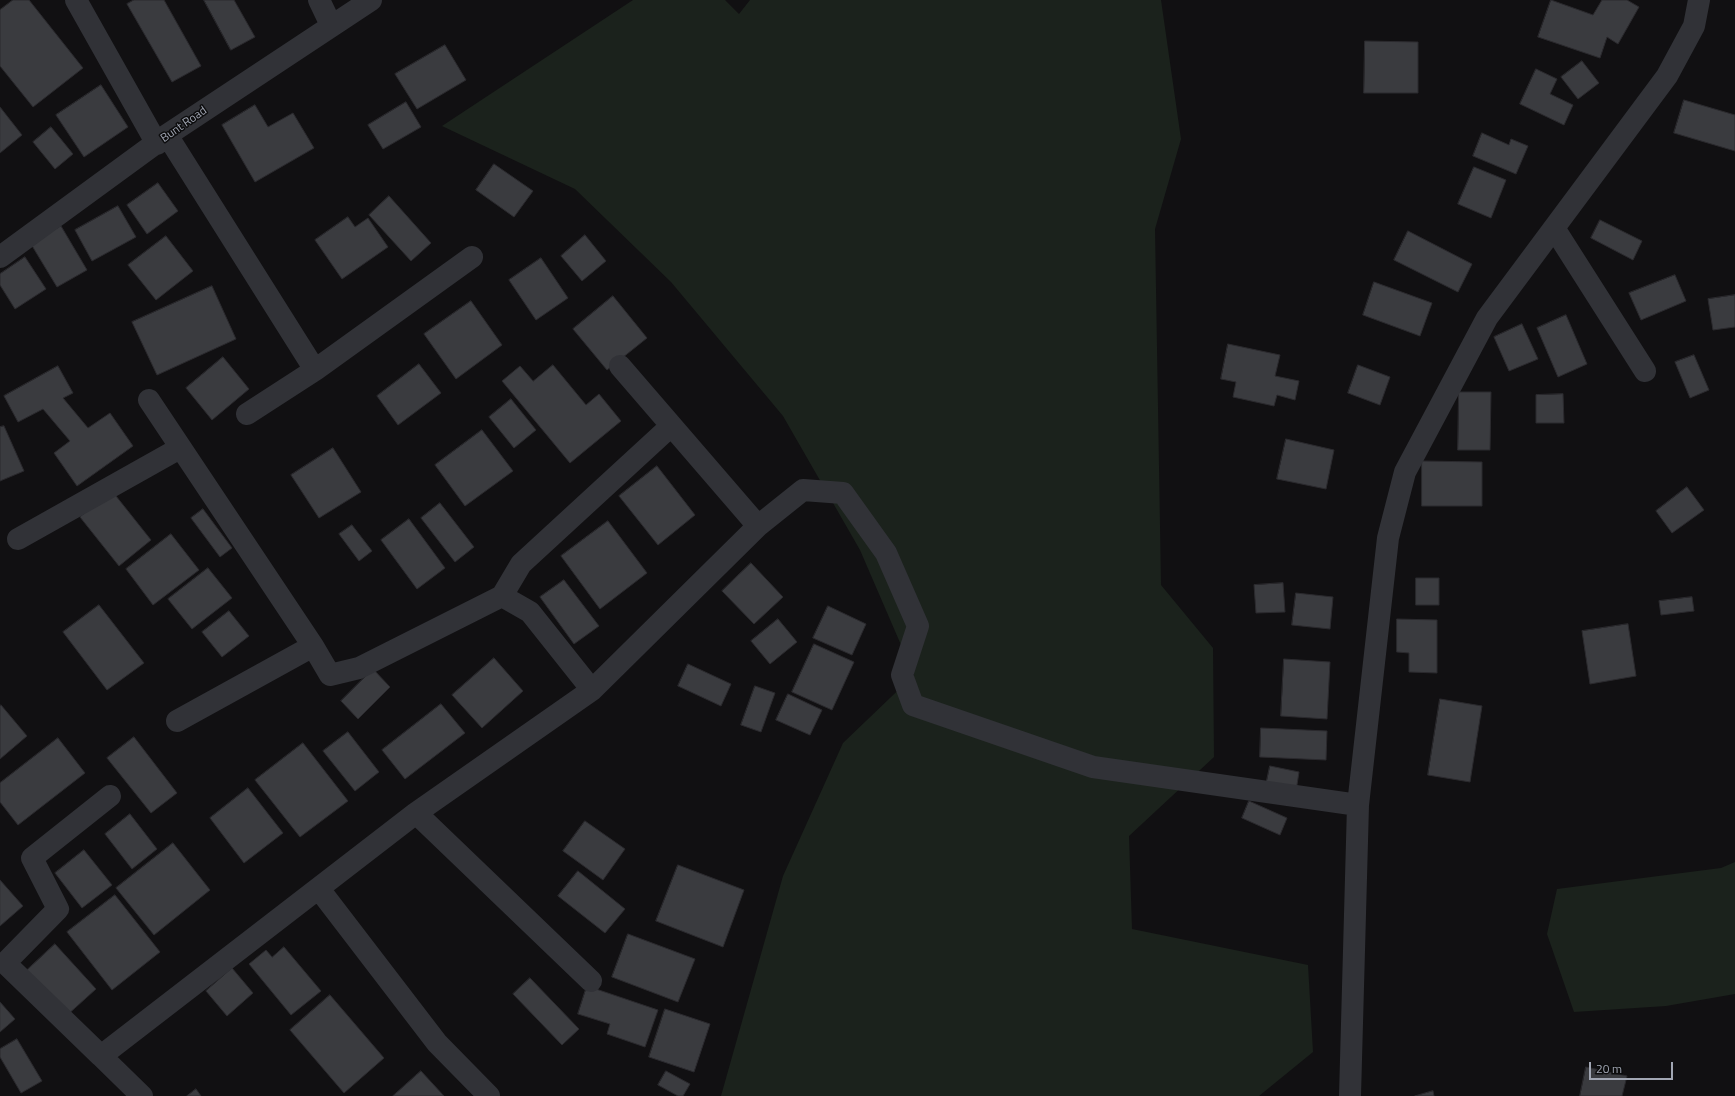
<!DOCTYPE html>
<style>
body{margin:0}
#map{position:relative;width:1735px;height:1096px;overflow:hidden;background:#111012;font-family:"Titillium Web",sans-serif}
canvas{display:block}
.scale{position:absolute;left:1589px;top:1062px;width:84px;height:18px;box-sizing:border-box;border:2px solid #a1a6b3;border-top:0;padding-left:5px;font-size:12px;line-height:14px;white-space:nowrap;color:#a1a6b3;-webkit-text-stroke:3px #0c0c0d;paint-order:stroke}
</style>
<div id="map">
<canvas width="1735" height="1096"></canvas>
<div class="scale">20 m</div>
</div>
<script>
const ctx = document.querySelector('canvas').getContext('2d');
ctx.lineJoin = 'round';
function fill(path, color) {
  ctx.fillStyle = color;
  ctx.fill(path, 'evenodd');
}
function strokePath(path, color, width, dash) {
  ctx.strokeStyle = color;
  ctx.lineWidth = width;
  ctx.lineCap = dash ? 'butt' : 'round';
  ctx.setLineDash(dash || []);
  ctx.stroke(path);
}
function label(font, color, halo, rows, align = 'center') {
  ctx.font = font + ' "Titillium Web",sans-serif';
  ctx.lineWidth = 3;
  ctx.setLineDash([]);
  ctx.textBaseline = 'middle';
  ctx.strokeStyle = halo;
  ctx.fillStyle = color;
  for (const [text, x, y, turn = 0] of rows) {
    ctx.save();
    ctx.translate(x, y);
    ctx.rotate((+turn || 0) * Math.PI / 180);
    ctx.textAlign = isNaN(turn) ? turn : align;
    if (halo) ctx.strokeText(text, 0, 0);
    ctx.fillText(text, 0, 0);
    ctx.restore();
  }
}
const green = new Path2D(`
 M 633,0 L 725,0 L 739,14 L 750,0 L 1161,0 L 1181,139 L 1155,229 L 1161,585 L 1213,648 L 1214,757 L 1129,836 L 1132,929 L 1308,965 L 1313,1052 L 1259,1096 L 721,1096 L 783,876 L 843,743 L 914,675 L 860,550 L 783,416 L 671,282 L 575,189 L 442,126 Z
 M 1735,862 L 1735,994 L 1666,1006 L 1574,1012 L 1547,934 L 1557,889 L 1721,868 Z`);
const building = new Path2D(`
 M 13,0 L 29,0 L 83,68 L 33,107 L 0,66 L 0,10 Z
 M 134,0 L 164,0 L 201,66 L 172,82 L 127,4 Z
 M 204,0 L 234,0 L 255,37 L 231,50 Z
 M 1551,0 L 1593,15 L 1602,0 L 1627,0 L 1639,7 L 1618,44 L 1607,37 L 1600,58 L 1538,37 Z
 M 1365,41 L 1418,42 L 1418,93 L 1364,93 Z
 M 445,45 L 466,80 L 417,109 L 395,74 Z
 M 1582,61 L 1599,83 L 1578,99 L 1561,77 Z
 M 1536,69 L 1557,79 L 1550,94 L 1573,105 L 1564,125 L 1520,104 Z
 M 101,85 L 128,127 L 84,157 L 56,115 Z
 M 1684,100 L 1735,115 L 1735,151 L 1674,133 Z
 M 406,102 L 421,127 L 383,149 L 368,125 Z
 M 255,105 L 268,127 L 293,113 L 314,148 L 255,182 L 222,125 Z
 M 0,107 L 22,135 L 0,153 Z
 M 51,127 L 73,154 L 55,169 L 33,142 Z
 M 1482,133 L 1509,145 L 1511,139 L 1528,146 L 1516,174 L 1473,156 Z
 M 494,164 L 533,191 L 514,217 L 476,190 Z
 M 1474,167 L 1506,180 L 1491,218 L 1458,204 Z
 M 158,183 L 178,211 L 147,234 L 127,205 Z
 M 389,196 L 431,243 L 411,261 L 369,215 Z
 M 118,206 L 136,237 L 92,261 L 75,230 Z
 M 348,217 L 355,227 L 368,218 L 388,247 L 342,279 L 315,240 Z
 M 1600,220 L 1642,241 L 1633,260 L 1591,238 Z
 M 61,226 L 87,270 L 57,287 L 31,244 Z
 M 1408,231 L 1472,264 L 1458,292 L 1394,260 Z
 M 585,235 L 606,261 L 582,281 L 561,256 Z
 M 166,236 L 193,271 L 156,300 L 128,265 Z
 M 25,257 L 46,289 L 15,309 L 0,285 L 0,274 Z
 M 541,258 L 568,298 L 536,320 L 509,280 Z
 M 1675,275 L 1686,301 L 1641,320 L 1629,293 Z
 M 1374,282 L 1432,303 L 1420,336 L 1363,315 Z
 M 212,286 L 236,339 L 157,375 L 132,322 Z
 M 1735,295 L 1735,327 L 1713,330 L 1708,299 Z
 M 613,296 L 647,338 L 607,370 L 573,329 Z
 M 471,301 L 502,345 L 456,379 L 424,334 Z
 M 1566,315 L 1587,364 L 1558,377 L 1537,328 Z
 M 1522,324 L 1538,359 L 1509,371 L 1494,337 Z
 M 1228,344 L 1280,355 L 1275,376 L 1299,381 L 1295,400 L 1277,395 L 1274,406 L 1233,397 L 1236,382 L 1221,379 Z
 M 1694,355 L 1709,390 L 1690,398 L 1675,362 Z
 M 223,357 L 249,389 L 212,420 L 186,388 Z
 M 419,364 L 441,393 L 398,425 L 377,396 Z
 M 553,365 L 586,405 L 599,394 L 621,421 L 570,463 L 502,381 L 520,366 L 533,381 Z
 M 1358,365 L 1390,377 L 1380,405 L 1348,393 Z
 M 58,366 L 73,393 L 63,398 L 88,428 L 110,413 L 133,446 L 77,486 L 54,453 L 70,441 L 43,409 L 18,422 L 4,396 Z
 M 1459,392 L 1491,392 L 1490,450 L 1458,450 Z
 M 1563,394 L 1564,423 L 1536,423 L 1536,395 Z
 M 511,399 L 536,430 L 514,448 L 489,417 Z
 M 4,426 L 24,471 L 0,481 L 0,427 Z
 M 482,430 L 513,471 L 465,506 L 435,465 Z
 M 1286,439 L 1334,450 L 1326,489 L 1277,479 Z
 M 333,448 L 361,492 L 319,518 L 291,475 Z
 M 1422,461 L 1482,462 L 1482,506 L 1422,506 Z
 M 657,466 L 695,515 L 658,545 L 619,496 Z
 M 1687,487 L 1704,510 L 1672,533 L 1656,511 Z
 M 112,491 L 151,540 L 119,566 L 80,517 Z
 M 440,503 L 474,547 L 455,562 L 421,518 Z
 M 203,509 L 232,548 L 220,557 L 191,518 Z
 M 409,519 L 445,568 L 417,589 L 381,540 Z
 M 608,521 L 647,573 L 600,609 L 561,556 Z
 M 352,525 L 372,551 L 359,561 L 339,534 Z
 M 171,534 L 199,570 L 153,605 L 126,569 Z
 M 751,563 L 783,597 L 754,624 L 722,591 Z
 M 208,568 L 232,598 L 192,629 L 168,599 Z
 M 1416,578 L 1439,578 L 1439,605 L 1416,605 Z
 M 564,580 L 599,626 L 574,644 L 540,597 Z
 M 1283,583 L 1285,612 L 1256,613 L 1254,585 Z
 M 1296,593 L 1333,597 L 1330,629 L 1292,625 Z
 M 1692,597 L 1694,611 L 1661,615 L 1659,601 Z
 M 99,605 L 144,663 L 107,690 L 63,632 Z
 M 828,606 L 866,624 L 852,655 L 813,638 Z
 M 229,611 L 249,636 L 222,657 L 202,632 Z
 M 778,619 L 797,642 L 770,664 L 751,641 Z
 M 1397,619 L 1437,620 L 1437,673 L 1409,672 L 1409,653 L 1397,652 Z
 M 1628,624 L 1636,676 L 1590,684 L 1582,631 Z
 M 814,644 L 854,662 L 832,710 L 792,692 Z
 M 494,658 L 523,691 L 482,728 L 452,695 Z
 M 1284,659 L 1330,662 L 1327,719 L 1281,716 Z
 M 688,664 L 731,684 L 721,706 L 678,686 Z
 M 373,669 L 390,687 L 358,719 L 341,701 Z
 M 755,686 L 775,693 L 761,732 L 741,725 Z
 M 788,694 L 822,710 L 810,735 L 776,720 Z
 M 1440,699 L 1482,706 L 1470,782 L 1428,775 Z
 M 441,704 L 465,733 L 405,779 L 382,750 Z
 M 1,705 L 27,736 L 0,759 L 0,706 Z
 M 1261,728 L 1327,731 L 1326,760 L 1260,757 Z
 M 348,732 L 379,772 L 355,791 L 323,751 Z
 M 134,737 L 177,793 L 151,813 L 107,758 Z
 M 58,738 L 85,773 L 18,825 L 0,802 L 0,783 Z
 M 303,743 L 348,801 L 300,837 L 255,780 Z
 M 1270,766 L 1299,772 L 1296,791 L 1266,785 Z
 M 248,788 L 283,833 L 244,863 L 210,818 Z
 M 1249,801 L 1287,818 L 1280,835 L 1242,818 Z
 M 130,814 L 157,849 L 132,869 L 105,834 Z
 M 585,821 L 625,849 L 603,880 L 563,851 Z
 M 173,843 L 210,890 L 154,935 L 116,888 Z
 M 84,850 L 112,885 L 82,908 L 55,873 Z
 M 678,865 L 744,890 L 723,947 L 656,921 Z
 M 578,871 L 625,909 L 605,933 L 558,896 Z
 M 0,880 L 23,906 L 0,926 Z
 M 115,895 L 160,952 L 112,990 L 67,932 Z
 M 628,934 L 695,959 L 678,1002 L 612,977 Z
 M 55,944 L 96,989 L 65,1017 L 24,973 Z
 M 284,947 L 321,991 L 291,1015 L 249,964 L 266,950 L 272,957 Z
 M 232,968 L 253,993 L 227,1016 L 206,991 Z
 M 530,978 L 579,1029 L 562,1045 L 513,994 Z
 M 587,986 L 658,1010 L 645,1047 L 607,1034 L 610,1024 L 578,1014 Z
 M 330,995 L 384,1058 L 344,1093 L 290,1030 Z
 M 0,1002 L 15,1019 L 0,1032 Z
 M 665,1009 L 710,1024 L 694,1072 L 649,1057 Z
 M 17,1039 L 42,1081 L 21,1093 L 0,1057 L 0,1049 Z
 M 1586,1067 L 1627,1076 L 1622,1096 L 1580,1096 Z
 M 421,1071 L 444,1096 L 393,1096 Z
 M 666,1071 L 690,1084 L 683,1096 L 678,1096 L 658,1085 Z
 M 196,1089 L 201,1096 L 187,1096 Z
 M 1433,1091 L 1434,1096 L 1415,1096 Z`);
const minor = new Path2D(`
 M 76,0 L 157,144
 M 319,0 L 331,25
 M 167,135 L 315,370
 M 1554,228 L 1645,371
 M 0,257 L 167,135 L 371,0
 M 620,366 L 758,526
 M 149,400 L 313,646 L 330,675 L 359,668 L 502,596 L 530,612 L 592,690
 M 247,414 L 315,370 L 472,257
 M 18,539 L 180,448
 M 502,596 L 521,564 L 671,426
 M 177,721 L 313,646
 M 416,813 L 591,981
 M 319,889 L 437,1043 L 489,1096
 M 101,1056 L 5,963 L 58,909 L 32,858 L 110,796
 M 142,1096 L 101,1056 L 416,813 L 592,690 L 758,526 L 803,490 L 843,493 L 886,553 L 918,626 L 902,675 L 913,705 L 1093,767 L 1358,805
 M 1350,1096 L 1358,805 L 1388,538 L 1405,472 L 1487,318 L 1667,76 L 1694,26 L 1699,0`);
const streetNames = [
 ["Bunt Road",184,125,-35]
];
fill(green, '#1b221c');
fill(building, '#3a3b3f');
strokePath(building, '#2b2a2e', 1);
strokePath(minor, '#313237', 22);
label('12px', '#a1a6b3', '#0c0c0d', streetNames);
</script>
